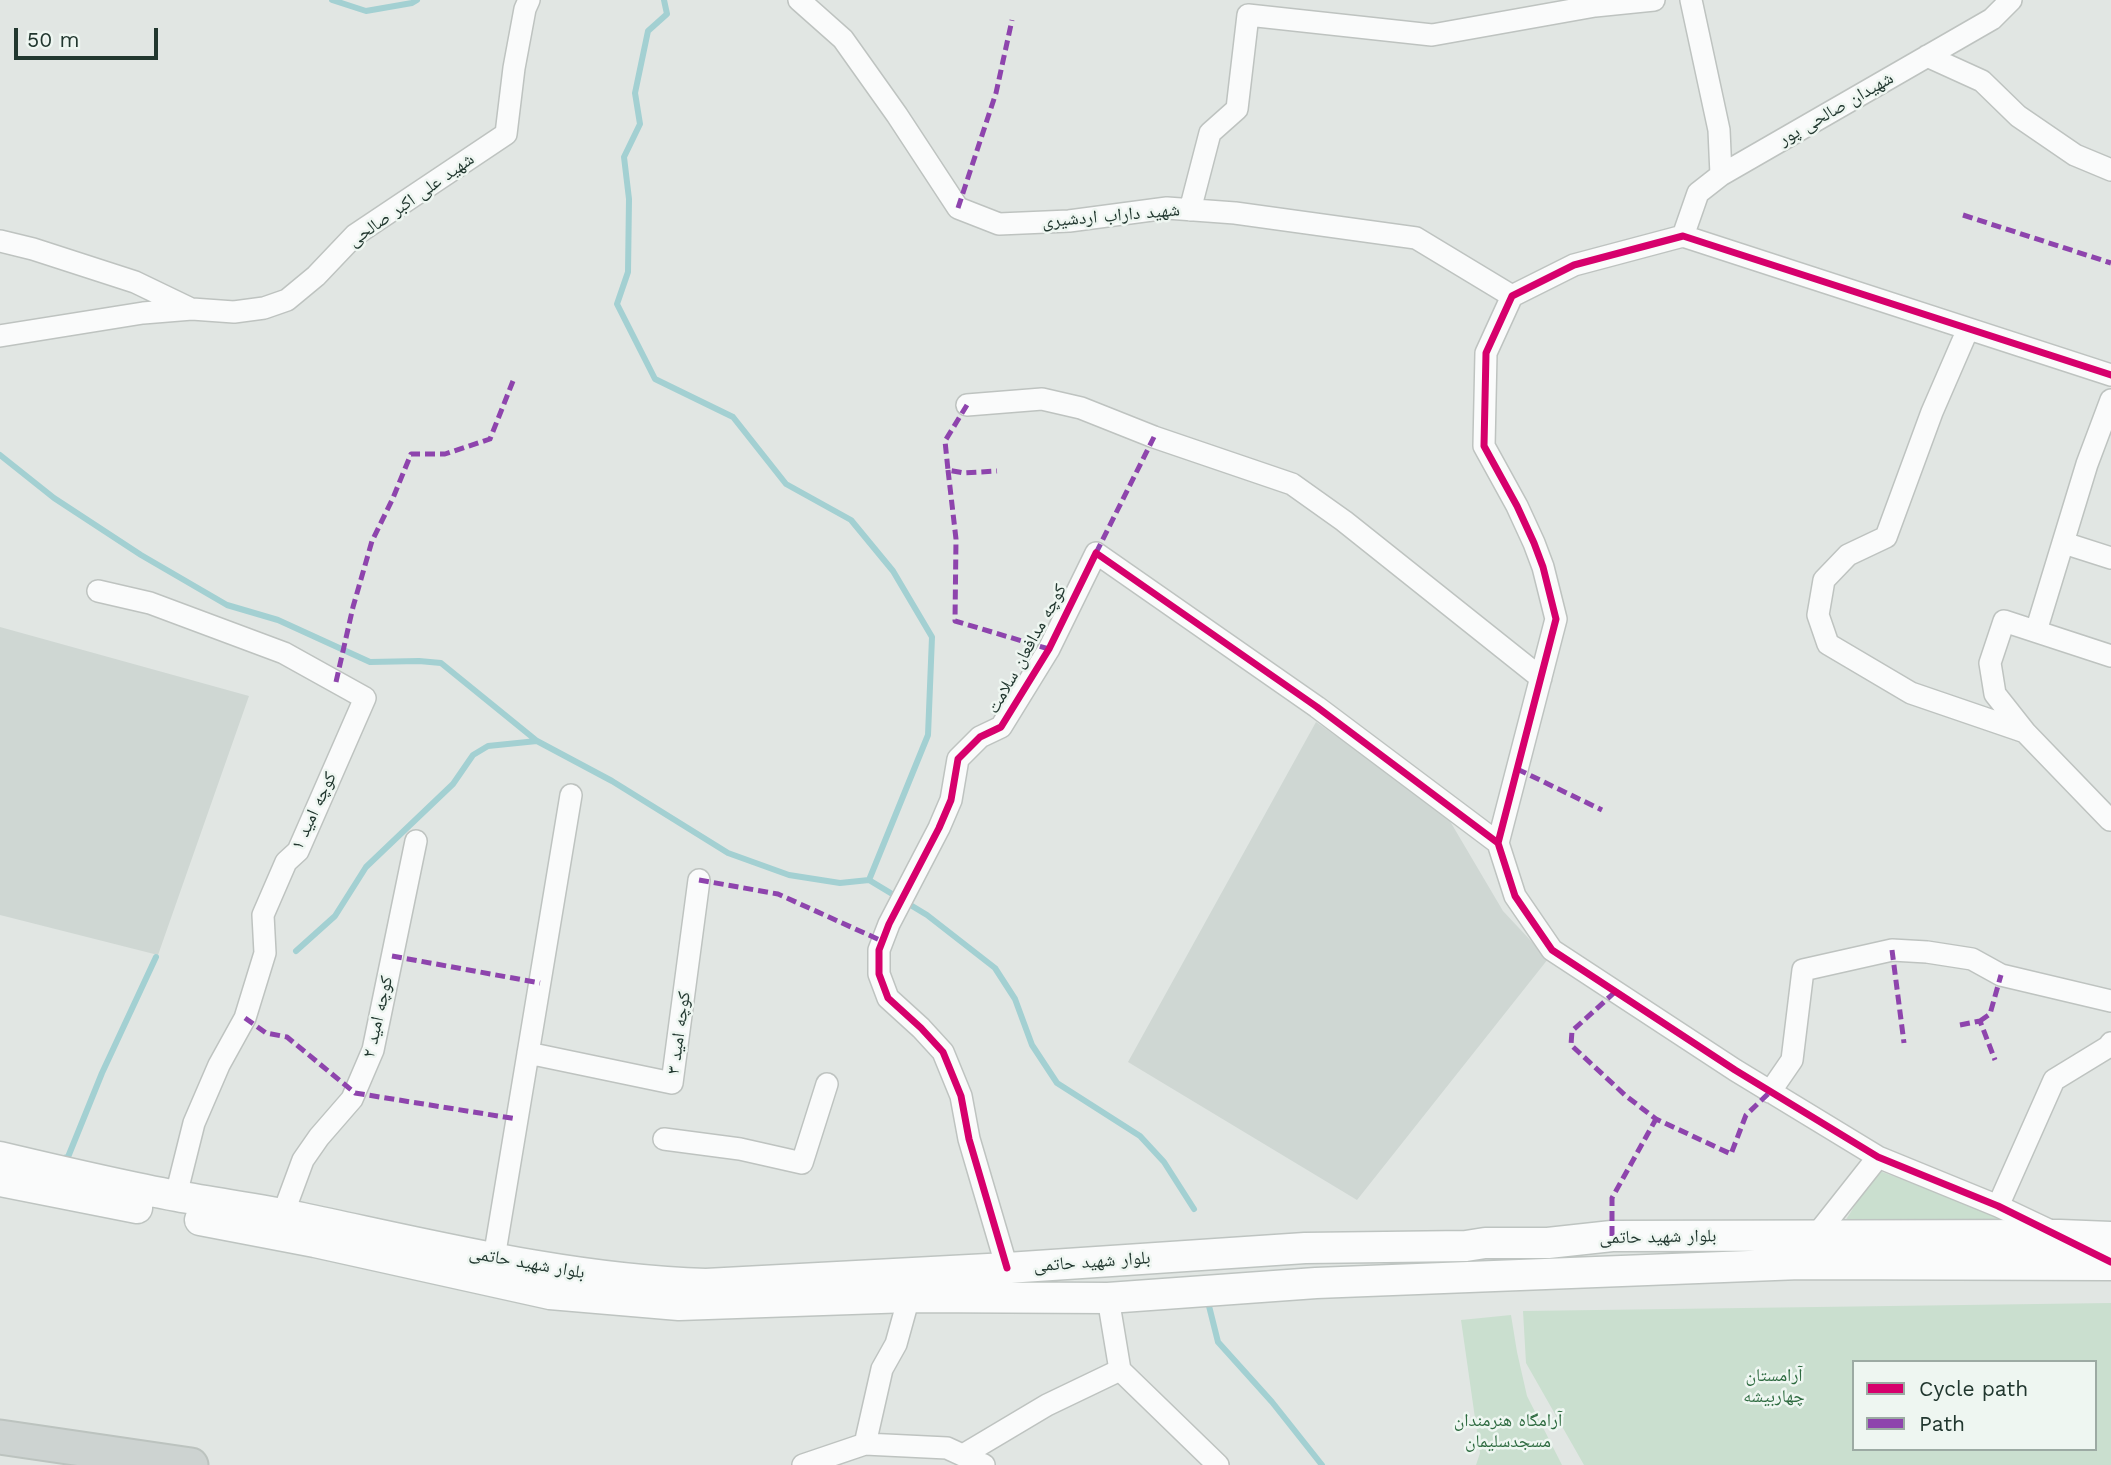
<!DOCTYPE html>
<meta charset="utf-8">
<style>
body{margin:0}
#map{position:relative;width:2111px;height:1465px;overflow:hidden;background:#e1e6e3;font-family:"Work Sans",sans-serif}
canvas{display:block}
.legend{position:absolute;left:1852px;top:1360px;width:245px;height:91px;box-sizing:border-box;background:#eef6f1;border:2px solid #9caaa3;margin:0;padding:9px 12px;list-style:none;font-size:21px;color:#21372f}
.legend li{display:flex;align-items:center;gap:14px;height:35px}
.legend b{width:35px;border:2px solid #9caaa3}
.scale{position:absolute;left:14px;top:28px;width:144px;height:32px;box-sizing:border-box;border:4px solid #21372f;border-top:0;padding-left:9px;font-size:21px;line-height:24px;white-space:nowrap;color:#21372f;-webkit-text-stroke:5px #eef6f1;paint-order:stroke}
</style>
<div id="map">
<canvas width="2111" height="1465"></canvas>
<ul class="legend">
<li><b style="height:9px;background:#d6006c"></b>Cycle path</li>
<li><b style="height:9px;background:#8e44ad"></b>Path</li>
</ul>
<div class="scale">50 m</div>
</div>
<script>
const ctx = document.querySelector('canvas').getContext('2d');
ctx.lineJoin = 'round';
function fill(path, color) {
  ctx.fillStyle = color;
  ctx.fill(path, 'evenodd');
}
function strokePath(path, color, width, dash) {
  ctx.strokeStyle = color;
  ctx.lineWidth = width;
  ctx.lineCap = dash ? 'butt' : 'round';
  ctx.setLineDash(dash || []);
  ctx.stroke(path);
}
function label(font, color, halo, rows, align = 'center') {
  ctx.font = font + ' "Work Sans","Noto Naskh Arabic",sans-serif';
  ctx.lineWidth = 5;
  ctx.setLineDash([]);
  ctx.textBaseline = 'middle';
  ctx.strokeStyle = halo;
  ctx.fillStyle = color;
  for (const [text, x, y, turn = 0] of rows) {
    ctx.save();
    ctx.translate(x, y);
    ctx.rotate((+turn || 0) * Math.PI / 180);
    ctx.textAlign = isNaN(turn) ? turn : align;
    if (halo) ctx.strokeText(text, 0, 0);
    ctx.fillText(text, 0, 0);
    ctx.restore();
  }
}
const built = new Path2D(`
 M 0,627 L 249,696 L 158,955 L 0,915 Z
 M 1316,722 L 1444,811 L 1503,911 L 1548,959 L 1357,1200 L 1128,1062 Z`);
const green = new Path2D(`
 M 1877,1170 L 2012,1221 L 1842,1226 Z
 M 2111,1303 L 2111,1465 L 1584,1465 L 1526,1363 L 1523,1311 ZM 1854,1362 L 2095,1362 L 2095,1449 L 1854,1449 Z
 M 1511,1315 L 1517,1352 L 1527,1396 L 1562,1465 L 1476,1465 L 1480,1453 L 1461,1320 Z`);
const stream = new Path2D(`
 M 332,0 L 366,11 L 412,3 L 417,0
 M 664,0 L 667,14 L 648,31 L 635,93 L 640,124 L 624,157 L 629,199 L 628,272 L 617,304 L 655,379 L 733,417 L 786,484 L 851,520 L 893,571 L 932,637 L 928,735 L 869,880
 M 0,455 L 54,498 L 141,555 L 227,605 L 278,620 L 370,662 L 419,661 L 441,663 L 537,741 L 612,781 L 728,853 L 789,875 L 840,883 L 869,880 L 927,915 L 995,968 L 1015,999 L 1032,1045 L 1057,1083 L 1140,1136 L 1164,1162 L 1194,1209
 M 296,951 L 335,916 L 366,867 L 453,784 L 473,755 L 488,746 L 537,741
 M 60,1159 L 68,1157 L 102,1073 L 156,957
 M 1207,1298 L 1218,1342 L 1272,1402 L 1322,1465`);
const street = new Path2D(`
 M 799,0 L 843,39 L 897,115 L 958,208 L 999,224 L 1069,221 L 1167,208 L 1235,213 L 1416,238 L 1512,296
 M 1691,0 L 1719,130 L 1721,175
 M 1927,56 L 1982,81 L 2018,116 L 2075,155 L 2111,170
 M 1190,210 L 1210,133 L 1237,109 L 1248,15 L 1432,35 L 1595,6 L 1654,0
 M 1683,236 L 1698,193 L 1721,175 L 1992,19 L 2011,0
 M 0,241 L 33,249 L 135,282 L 189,308
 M 1968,329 L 1932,412 L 1886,537 L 1848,555 L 1824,580 L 1818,615 L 1828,644 L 1911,693 L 2025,732 L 2110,820
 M 0,336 L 143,313 L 192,309 L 234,312 L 264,308 L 287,300 L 316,276 L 355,235 L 506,134 L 514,68 L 525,9 L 529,0
 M 967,405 L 1042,399 L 1081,408 L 1154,437 L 1292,484 L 1344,521 L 1541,678
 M 2064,543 L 2111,558
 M 98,591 L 150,603 L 284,653 L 365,698 L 298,851 L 286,862 L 263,915 L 265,953 L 245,1018 L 219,1065 L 194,1123 L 176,1195
 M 2036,631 L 2087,464 L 2111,400
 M 2025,732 L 1995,694 L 1990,663 L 2004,621 L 2111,656
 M 528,1053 L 672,1083 L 699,880
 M 1770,1092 L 1792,1060 L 1803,970 L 1892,950 L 1927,952 L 1972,959 L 2001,975 L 2111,1001
 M 664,1139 L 740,1149 L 802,1163 L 827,1084
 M 1998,1206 L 2054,1080 L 2108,1047 L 2111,1043
 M 283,1214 L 303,1160 L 319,1137 L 352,1099 L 373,1050 L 416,841
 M 2053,1232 L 1998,1206 L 1878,1157 L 1735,1070 L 1552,950 L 1515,896 L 1498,843 L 1556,619 L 1543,567 L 1534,543 L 1517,506 L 1484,446 L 1486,353 L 1512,296 L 1574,265 L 1683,236 L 2111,375
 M 1810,1243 L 1878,1157
 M 1007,1268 L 969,1139 L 961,1096 L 943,1052 L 921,1028 L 888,998 L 879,974 L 879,950 L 889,924 L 939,828 L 951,800 L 958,759 L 980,737 L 1001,727 L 1049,649 L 1096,553 L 1317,707 L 1498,843
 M 492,1270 L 571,795
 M 1108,1298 L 1120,1370 L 1218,1465
 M 865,1444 L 882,1369 L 896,1344 L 909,1297
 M 963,1455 L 1047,1405 L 1120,1370
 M 803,1465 L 865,1444 L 947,1448 L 984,1465`);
const secondary = new Path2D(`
 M 0,1157 C 59,1171 118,1185 177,1196 C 219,1204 261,1209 302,1218 C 435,1246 570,1280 706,1284 L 1007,1268 L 1305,1248 L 1466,1246 L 1485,1243 L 1548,1243 L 1612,1236 L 2060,1235 L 2111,1237
 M 0,1181 L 137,1208
 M 200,1220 L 315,1242 L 550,1294 L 679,1305 L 909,1297 L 1108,1298 L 1316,1283 L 1800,1264 L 2111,1265`);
const primary = new Path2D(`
 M 0,1437 L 191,1465`);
const quiet = new Path2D(`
 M 958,208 L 996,93 L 1012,20
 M 1963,215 L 2111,263
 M 967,405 L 945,441 L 948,470 L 964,473 L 997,471
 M 948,470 L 956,539 L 955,621 L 1049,649
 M 1096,553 L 1154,437
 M 336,682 L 353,607 L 372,541 L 393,498 L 411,454 L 445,454 L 490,439 L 513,381
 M 1517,769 L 1602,810
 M 699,880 L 778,894 L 882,941
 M 1892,950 L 1904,1043
 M 392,956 L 540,983
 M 1615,992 L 1572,1031 L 1571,1045 L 1626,1096 L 1656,1119 L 1731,1154 L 1746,1115 L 1770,1092
 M 245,1018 L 266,1033 L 287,1037 L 355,1093 L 517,1119
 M 1980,1021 L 1990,1014 L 2001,975
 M 1960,1025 L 1980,1021 L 1995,1060
 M 1612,1236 L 1612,1198 L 1656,1119`);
const cycleway = new Path2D(`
 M 2111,375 L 1683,236 L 1574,265 L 1512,296 L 1486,353 L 1484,446 L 1517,506 L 1534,543 L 1543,567 L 1556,619 L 1498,843 L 1515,896 L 1552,950 L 1735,1070 L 1878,1157 L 1998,1206 L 2111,1262
 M 1007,1268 L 969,1139 L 961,1096 L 943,1052 L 921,1028 L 888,998 L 879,974 L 879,950 L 889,924 L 939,828 L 951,800 L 958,759 L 980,737 L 1001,727 L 1049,649 L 1096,553 L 1317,707 L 1498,843`);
const streetNames = [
 ["شهیدان صالحی پور",1836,109,-30],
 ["شهید علی اکبر صالحی",411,200,-35],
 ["شهید داراب اردشیری",1111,216,-5],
 ["کوچه مدافعان سلامت",1027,649,-61],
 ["کوچه امید ۱",314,811,-65],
 ["کوچه امید ۲",378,1017,-77],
 ["کوچه امید ۳",679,1033,-82],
 ["بلوار شهید حاتمی",1658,1237,-1],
 ["بلوار شهید حاتمی",1092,1262,-4],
 ["بلوار شهید حاتمی",527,1263,10]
];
const parkNames = [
 ["آرامستان",1774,1376],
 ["چهاربیشه",1774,1397],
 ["آرامگاه هنرمندان",1508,1421],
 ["مسجدسلیمان",1508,1442]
];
fill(built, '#cfd7d3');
fill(green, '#cadfcf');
strokePath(stream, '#a3d0d2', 6);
strokePath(street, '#bec3c0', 24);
strokePath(secondary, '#bec4c1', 33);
strokePath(primary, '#bcc3bf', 37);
strokePath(street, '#fafbfb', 21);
strokePath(secondary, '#fafbfb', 30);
strokePath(primary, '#cdd3d1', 33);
strokePath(quiet, '#8e44ad', 5, [10, 5]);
strokePath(cycleway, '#d6006c', 7);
label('18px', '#21372f', '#eef6f1', streetNames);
label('18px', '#2e6b40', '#eef6f1', parkNames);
</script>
